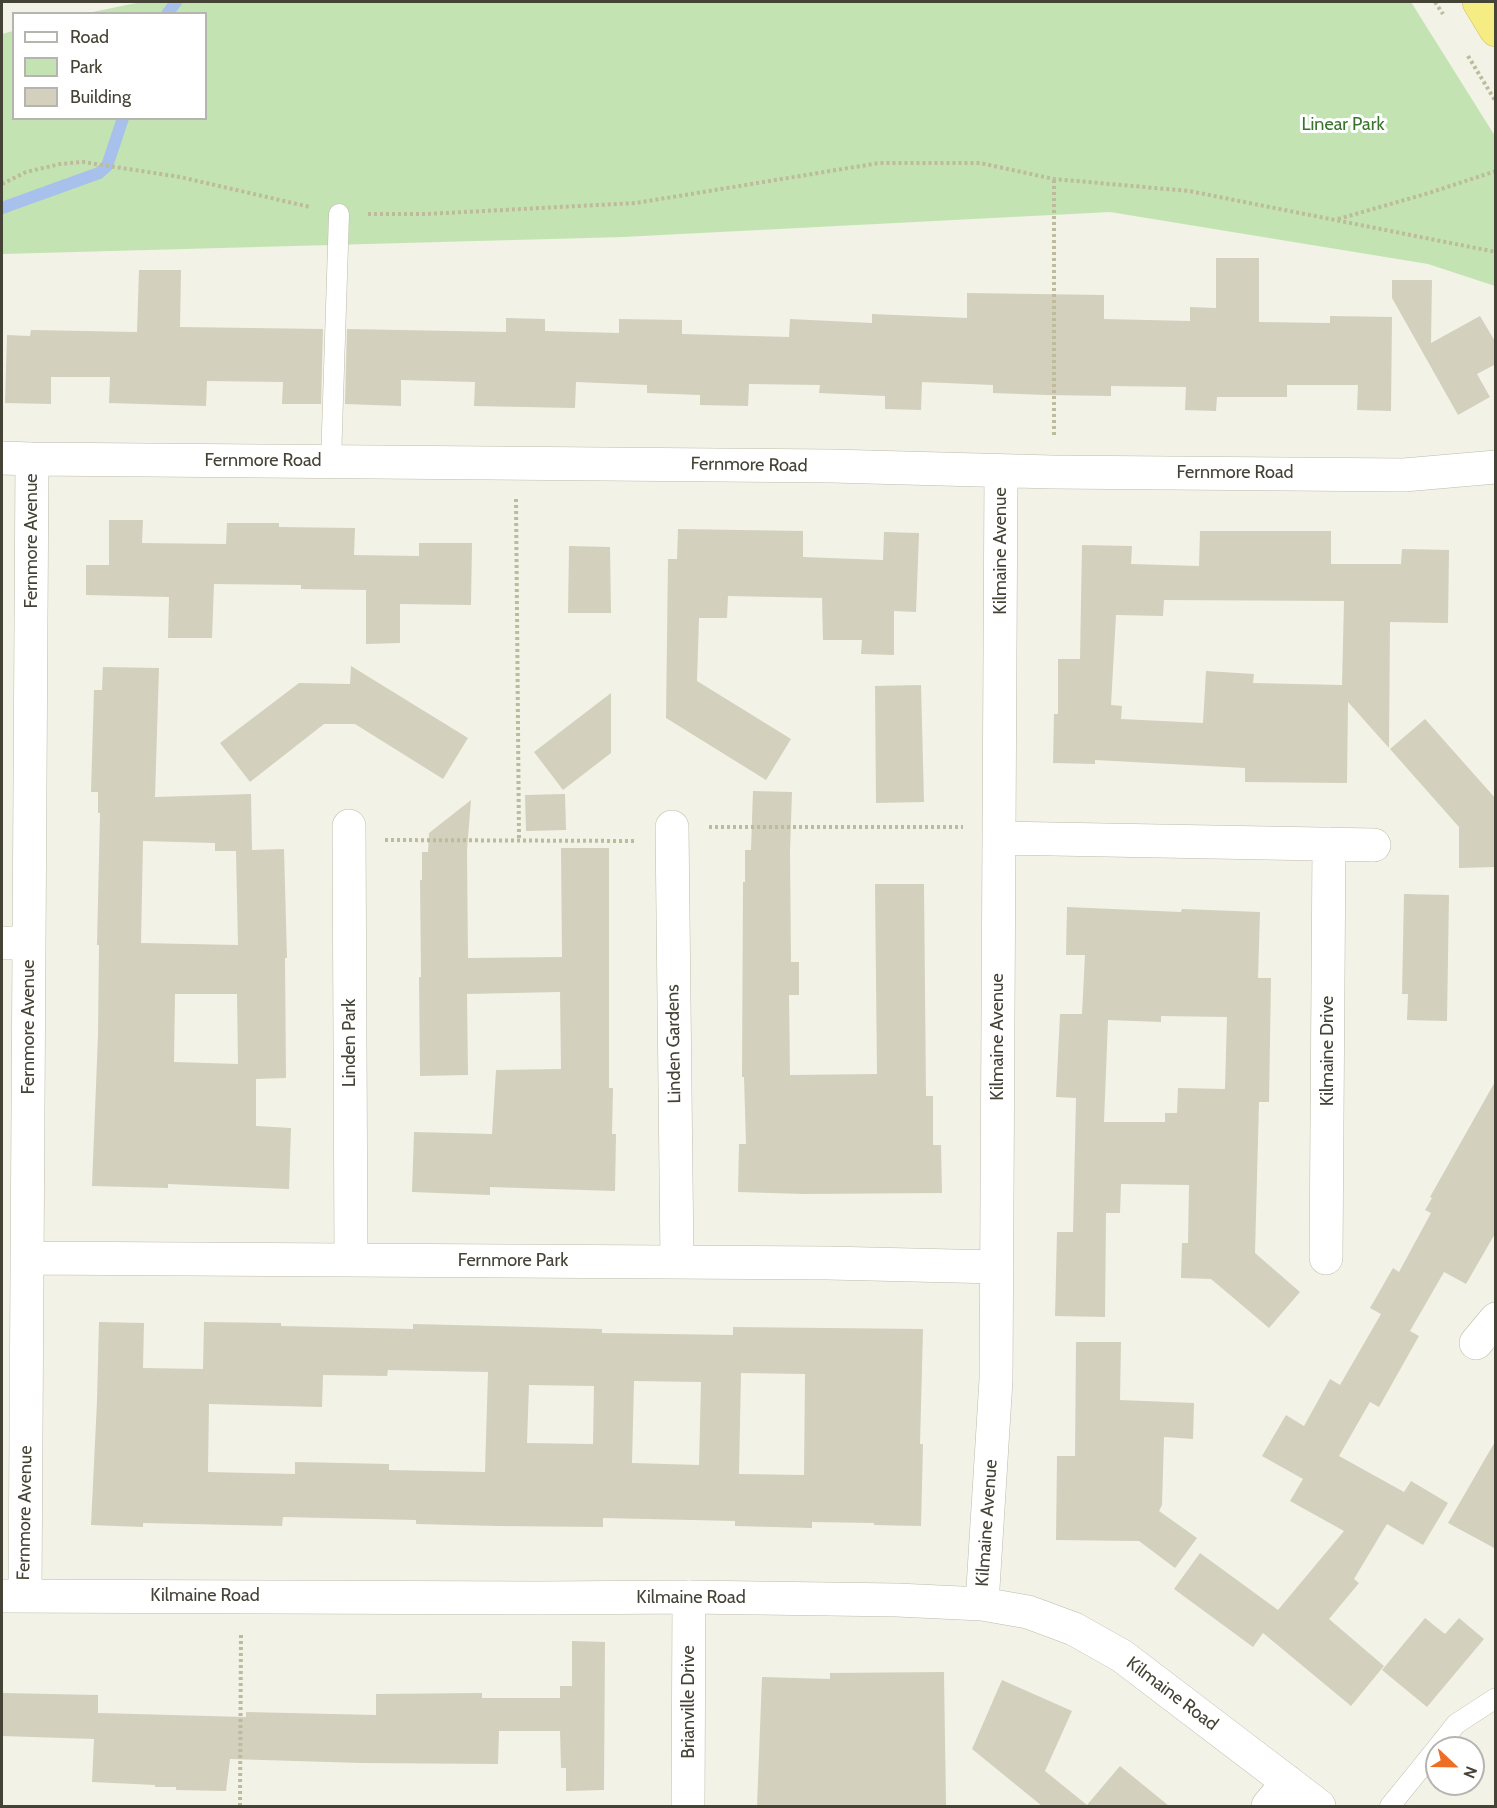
<!DOCTYPE html>
<style>
body{margin:0}
#map{position:relative;width:1497px;height:1808px;overflow:hidden;background:#f2f2e7;font-family:Cabin,sans-serif}
canvas{display:block}
.frame{position:absolute;inset:0;border:3px solid #454336;pointer-events:none}
.legend{position:absolute;left:12px;top:12px;width:195px;height:108px;box-sizing:border-box;background:#fff;border:2px solid #b5b4af;margin:0;padding:8px 10px;list-style:none;font-size:18px;color:#454336}
.legend li{display:flex;align-items:center;gap:12px;height:30px}
.legend b{width:30px;border:2px solid #b5b4af}
.north{position:absolute;left:1425px;top:1736px;width:60px;height:60px;box-sizing:border-box;background:#fff;border:2px solid #b5b4af;border-radius:50%;rotate:112deg;font-size:16px;font-weight:700;line-height:24px;text-align:center;color:#454336}
.north::after{content:'';display:block;margin:auto;width:21px;height:27px;background:#ed6e24;clip-path:polygon(50% 0,100% 100%,50% 72%,0 100%)}
</style>
<div id="map">
<canvas width="1497" height="1808"></canvas>
<div class="frame"></div>
<ul class="legend">
<li><b style="height:8px;background:#fff"></b>Road</li>
<li><b style="height:16px;background:#c3e4b2"></b>Park</li>
<li><b style="height:16px;background:#d3d0bd"></b>Building</li>
</ul>
<div class="north">N</div>
</div>
<script>
const ctx = document.querySelector('canvas').getContext('2d');
ctx.lineJoin = 'round';
function fill(path, color) {
  ctx.fillStyle = color;
  ctx.fill(path, 'evenodd');
}
function strokePath(path, color, width, dash) {
  ctx.strokeStyle = color;
  ctx.lineWidth = width;
  ctx.lineCap = dash ? 'butt' : 'round';
  ctx.setLineDash(dash || []);
  ctx.stroke(path);
}
function label(font, color, halo, rows, align = 'center') {
  ctx.font = font + ' Cabin,sans-serif';
  ctx.lineWidth = 6;
  ctx.setLineDash([]);
  ctx.textBaseline = 'middle';
  ctx.strokeStyle = halo;
  ctx.fillStyle = color;
  for (const [text, x, y, turn = 0] of rows) {
    ctx.save();
    ctx.translate(x, y);
    ctx.rotate((+turn || 0) * Math.PI / 180);
    ctx.textAlign = isNaN(turn) ? turn : align;
    if (halo) ctx.strokeText(text, 0, 0);
    ctx.fillText(text, 0, 0);
    ctx.restore();
  }
}
const green = new Path2D(`
 M 141,2 L 1411,2 L 1495,136 L 1495,286 L 1428,264 L 1110,212 L 623,237 L 2,254 L 2,34 L 13,31 L 14,118 L 206,118 L 206,14 L 88,13 Z`);
const stream = new Path2D(`
 M 167,14 L 176,2
 M 2,208 L 99,173 L 107,166 L 123,118`);
const building = new Path2D(`
 M 1216,258 L 1259,258 L 1259,322 L 1330,323 L 1330,316 L 1392,317 L 1391,411 L 1357,410 L 1358,385 L 1287,385 L 1287,397 L 1217,397 L 1216,411 L 1185,410 L 1186,387 L 1111,386 L 1111,396 L 1046,395 L 993,393 L 993,385 L 922,382 L 921,410 L 885,409 L 885,396 L 819,393 L 820,385 L 749,384 L 748,406 L 700,405 L 700,395 L 647,393 L 647,385 L 576,382 L 575,408 L 474,406 L 475,382 L 401,380 L 401,406 L 345,404 L 347,329 L 506,332 L 506,318 L 545,319 L 545,331 L 619,333 L 619,319 L 682,320 L 682,334 L 789,337 L 790,319 L 872,323 L 872,314 L 967,318 L 967,293 L 1104,295 L 1104,319 L 1190,321 L 1190,307 L 1216,308 Z
 M 139,270 L 181,270 L 180,327 L 323,329 L 321,404 L 282,404 L 283,382 L 207,381 L 206,406 L 109,403 L 110,377 L 51,377 L 51,404 L 5,403 L 7,335 L 30,336 L 31,330 L 137,332 Z
 M 1392,280 L 1432,280 L 1431,343 L 1480,316 L 1496,343 L 1496,364 L 1477,374 L 1490,397 L 1458,415 L 1392,298 Z
 M 109,520 L 143,520 L 142,543 L 226,544 L 227,523 L 279,523 L 279,527 L 355,528 L 354,555 L 419,556 L 419,543 L 472,543 L 471,605 L 400,604 L 400,643 L 366,644 L 366,590 L 301,589 L 301,585 L 214,584 L 212,638 L 168,638 L 169,597 L 86,595 L 86,565 L 109,565 Z
 M 678,529 L 803,531 L 803,557 L 883,560 L 884,532 L 919,533 L 916,612 L 894,611 L 894,655 L 861,654 L 862,640 L 823,640 L 822,598 L 728,596 L 727,618 L 699,618 L 697,681 L 791,739 L 766,780 L 666,718 L 668,559 L 677,559 Z
 M 1200,531 L 1331,531 L 1331,564 L 1401,564 L 1402,549 L 1449,550 L 1448,623 L 1390,622 L 1389,748 L 1348,702 L 1347,783 L 1245,782 L 1245,768 L 1095,760 L 1095,764 L 1053,763 L 1054,714 L 1058,714 L 1058,659 L 1080,659 L 1082,545 L 1132,546 L 1131,564 L 1199,566 ZM 1164,600 L 1344,601 L 1342,685 L 1253,683 L 1254,674 L 1206,671 L 1203,723 L 1121,719 L 1122,706 L 1111,705 L 1116,615 L 1163,616 Z
 M 569,546 L 610,547 L 611,613 L 568,613 Z
 M 351,666 L 468,738 L 443,779 L 355,724 L 324,724 L 250,782 L 220,743 L 299,683 L 350,684 Z
 M 103,667 L 159,668 L 155,797 L 251,794 L 252,850 L 284,849 L 287,958 L 285,958 L 286,1078 L 256,1079 L 256,1126 L 291,1128 L 289,1189 L 168,1184 L 168,1188 L 92,1186 L 98,1035 L 99,945 L 97,945 L 100,813 L 98,813 L 98,792 L 91,792 L 94,690 L 102,690 ZM 143,841 L 215,843 L 215,851 L 236,851 L 238,945 L 141,943 ZM 175,994 L 237,994 L 238,1064 L 174,1062 Z
 M 921,685 L 924,802 L 876,803 L 875,686 Z
 M 611,693 L 611,753 L 563,790 L 534,752 Z
 M 1425,719 L 1496,799 L 1496,867 L 1459,868 L 1459,827 L 1390,749 Z
 M 753,791 L 792,792 L 790,851 L 791,962 L 799,962 L 799,995 L 789,995 L 790,1075 L 877,1074 L 875,884 L 924,884 L 926,1096 L 933,1096 L 933,1145 L 941,1145 L 942,1193 L 804,1194 L 738,1192 L 739,1144 L 746,1144 L 744,1077 L 742,1077 L 743,882 L 745,882 L 745,850 L 751,850 Z
 M 565,794 L 566,830 L 526,831 L 525,795 Z
 M 471,800 L 467,850 L 468,958 L 562,957 L 561,848 L 609,848 L 609,1088 L 613,1088 L 612,1134 L 616,1134 L 615,1191 L 490,1187 L 490,1195 L 412,1192 L 414,1132 L 492,1134 L 496,1070 L 561,1069 L 560,992 L 467,994 L 468,1075 L 420,1076 L 419,977 L 421,977 L 420,880 L 422,880 L 422,852 L 428,852 L 429,833 Z
 M 1404,894 L 1449,895 L 1447,1021 L 1407,1020 L 1408,994 L 1402,994 Z
 M 1067,907 L 1181,912 L 1182,909 L 1260,912 L 1258,978 L 1271,978 L 1269,1102 L 1259,1102 L 1255,1253 L 1300,1292 L 1269,1328 L 1211,1279 L 1181,1278 L 1182,1243 L 1188,1243 L 1189,1185 L 1121,1184 L 1120,1213 L 1106,1213 L 1105,1317 L 1055,1316 L 1057,1232 L 1073,1232 L 1076,1098 L 1056,1097 L 1060,1014 L 1082,1014 L 1085,955 L 1066,955 ZM 1161,1016 L 1227,1017 L 1225,1089 L 1178,1088 L 1177,1113 L 1165,1113 L 1165,1122 L 1104,1122 L 1108,1020 L 1161,1022 Z
 M 1496,1080 L 1496,1232 L 1466,1284 L 1444,1272 L 1410,1331 L 1419,1336 L 1379,1407 L 1370,1402 L 1339,1456 L 1404,1492 L 1411,1481 L 1448,1503 L 1423,1545 L 1387,1524 L 1354,1579 L 1359,1583 L 1329,1619 L 1384,1666 L 1351,1706 L 1263,1633 L 1253,1647 L 1174,1589 L 1200,1553 L 1278,1610 L 1344,1531 L 1290,1501 L 1303,1479 L 1262,1456 L 1286,1415 L 1304,1426 L 1330,1379 L 1340,1385 L 1381,1314 L 1370,1308 L 1393,1268 L 1399,1272 L 1431,1213 L 1425,1210 L 1432,1198 L 1430,1197 Z
 M 99,1322 L 144,1323 L 143,1368 L 203,1369 L 204,1322 L 281,1323 L 281,1326 L 413,1329 L 413,1324 L 494,1326 L 602,1329 L 602,1333 L 733,1335 L 733,1327 L 923,1329 L 920,1444 L 923,1444 L 921,1526 L 874,1525 L 874,1523 L 812,1522 L 812,1528 L 774,1527 L 735,1526 L 735,1521 L 603,1518 L 603,1527 L 498,1526 L 416,1524 L 416,1520 L 283,1517 L 282,1526 L 143,1523 L 143,1527 L 91,1525 L 97,1401 ZM 388,1370 L 488,1372 L 485,1472 L 389,1470 L 389,1464 L 295,1462 L 295,1474 L 208,1472 L 209,1404 L 322,1407 L 323,1375 L 387,1376 ZM 741,1373 L 805,1374 L 804,1475 L 739,1474 ZM 634,1381 L 701,1382 L 699,1465 L 632,1463 ZM 529,1385 L 594,1386 L 593,1444 L 527,1443 Z
 M 1076,1342 L 1121,1342 L 1120,1400 L 1194,1403 L 1193,1439 L 1164,1437 L 1162,1505 L 1159,1511 L 1197,1538 L 1175,1568 L 1139,1541 L 1056,1540 L 1057,1456 L 1075,1456 Z
 M 1496,1440 L 1496,1549 L 1448,1523 Z
 M 1425,1618 L 1445,1634 L 1459,1618 L 1484,1639 L 1427,1707 L 1382,1670 Z
 M 572,1641 L 605,1642 L 604,1790 L 566,1791 L 566,1768 L 561,1768 L 560,1731 L 499,1731 L 498,1764 L 362,1763 L 230,1759 L 226,1791 L 176,1790 L 176,1787 L 155,1787 L 155,1785 L 92,1782 L 94,1739 L 2,1736 L 2,1693 L 98,1695 L 98,1713 L 246,1717 L 246,1712 L 376,1715 L 376,1694 L 482,1693 L 482,1698 L 560,1698 L 560,1686 L 572,1686 Z
 M 944,1672 L 946,1806 L 757,1806 L 762,1677 L 830,1679 L 830,1673 Z
 M 1002,1680 L 1072,1711 L 1045,1771 L 1087,1805 L 1120,1766 L 1169,1806 L 1042,1806 L 972,1749 Z`);
const path = new Path2D(`
 M 1435,2 L 1443,14
 M 1468,56 L 1496,102
 M 2,184 L 26,172 L 60,164 L 83,162 L 180,177 L 310,207
 M 368,214 L 426,214 L 636,203 L 879,163 L 980,163 L 1054,179 L 1189,191 L 1496,252
 M 1338,219 L 1429,193 L 1496,171
 M 1054,435 L 1054,179
 M 516,499 L 519,840
 M 709,827 L 963,827
 M 385,840 L 636,841
 M 240,1806 L 241,1633`);
const service = new Path2D(`
 M 331,462 L 339,214
 M 1437,1748 L 1456,1724 L 1496,1698
 M 1390,1806 L 1437,1748`);
const minor = new Path2D(`
 M 2,458 L 32,459 L 832,466 L 1052,472 L 1404,475 L 1496,467
 M 349,826 L 351,1260
 M 672,827 L 677,1262
 M 999,838 L 1374,845
 M 2,943 L 29,943
 M 28,1258 L 828,1263 L 997,1267
 M 1326,1258 L 1329,844
 M 1476,1343 L 1496,1319
 M 25,1595 L 32,459
 M 2,1596 L 539,1598 L 689,1597 L 897,1600 L 982,1604 L 1028,1612 L 1074,1629 L 1122,1656 L 1319,1806
 M 982,1604 L 996,1380 L 1001,471
 M 688,1806 L 689,1597
 M 1268,1806 L 1288,1782`);
const trunk = new Path2D(`
 M 1479,2 L 1496,30`);
const parkNames = [
 ["Linear Park",1343,125]
];
const streetNames = [
 ["Fernmore Road",263,461],
 ["Fernmore Road",749,465,1],
 ["Fernmore Road",1235,473],
 ["Fernmore Avenue",32,541,-90],
 ["Kilmaine Avenue",1001,551,-90],
 ["Fernmore Avenue",29,1027,-90],
 ["Kilmaine Avenue",998,1037,-90],
 ["Linden Park",350,1043,-90],
 ["Linden Gardens",674,1044,-91],
 ["Kilmaine Drive",1328,1051,-90],
 ["Fernmore Park",513,1261],
 ["Fernmore Avenue",25,1513,-89],
 ["Kilmaine Avenue",987,1523,-86],
 ["Kilmaine Road",205,1596],
 ["Kilmaine Road",691,1598],
 ["Kilmaine Road",1172,1694,37],
 ["Brianville Drive",689,1702,-90]
];
fill(green, '#c3e4b2');
strokePath(stream, '#a7c0ec', 12);
fill(building, '#d3d0bd');
strokePath(service, '#bdbbaa', 21);
strokePath(minor, '#bdbbaa', 34);
strokePath(trunk, '#d4be40', 34);
strokePath(path, '#beba9c', 4, [3, 3]);
strokePath(service, '#fff', 20);
strokePath(minor, '#fff', 33);
strokePath(trunk, '#f6ec84', 33);
label('18px', '#38742d', '#fff', parkNames);
label('18px', '#454336', '#fff', streetNames);
</script>
